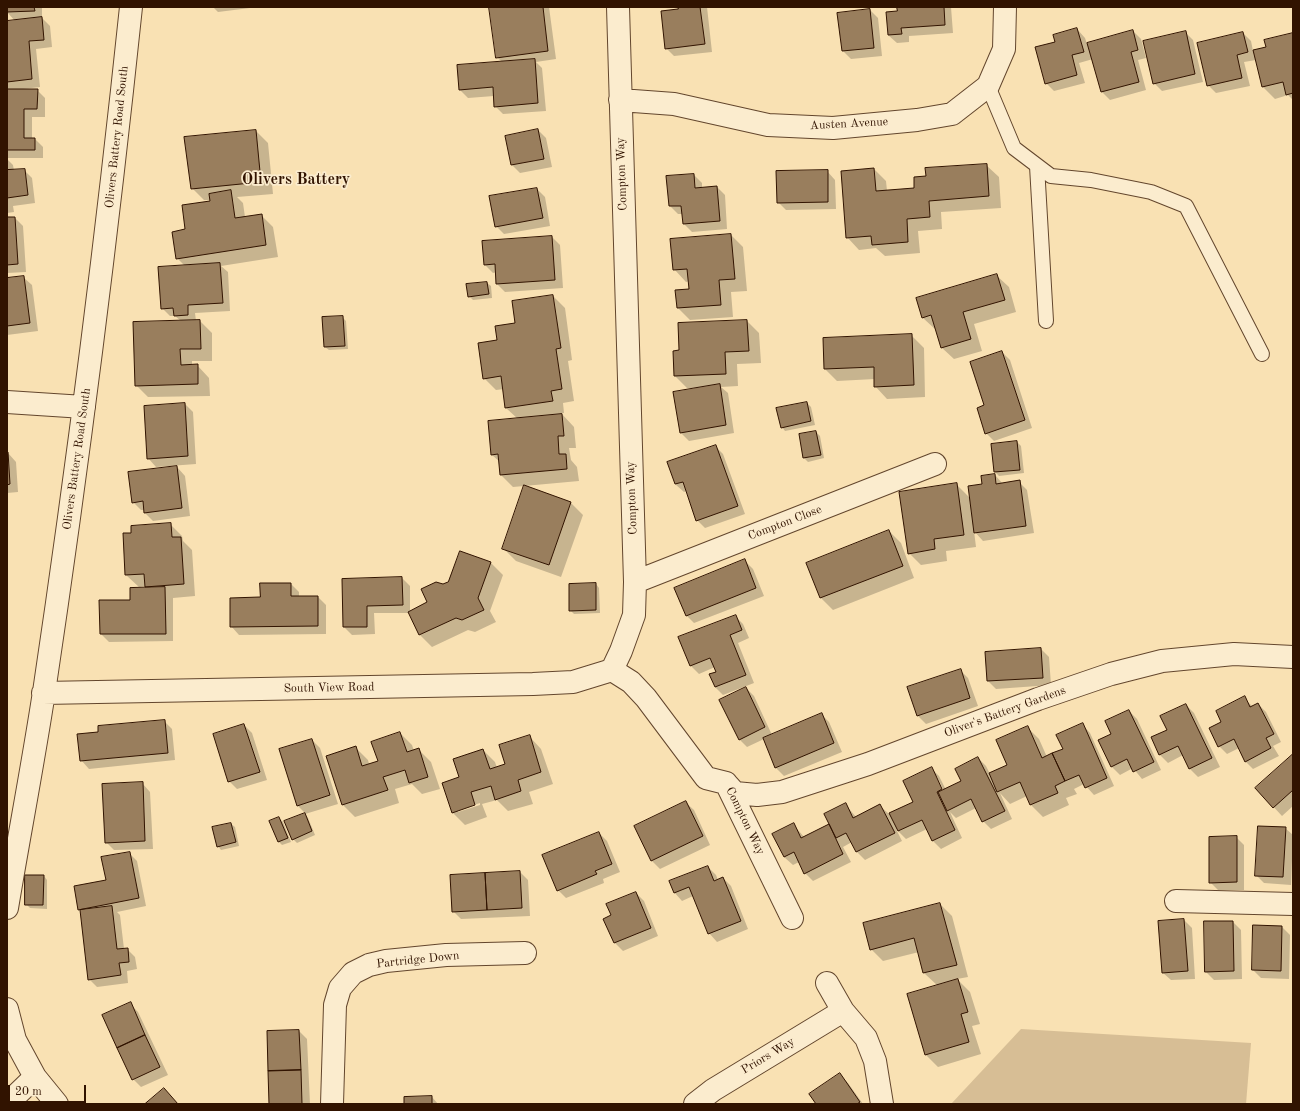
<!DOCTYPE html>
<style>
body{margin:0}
#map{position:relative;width:1300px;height:1111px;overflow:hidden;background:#f9e1b3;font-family:"Old Standard TT",serif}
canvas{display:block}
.frame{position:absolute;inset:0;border:8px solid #311300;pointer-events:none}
.scale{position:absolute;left:8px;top:1085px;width:78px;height:18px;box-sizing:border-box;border:2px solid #311300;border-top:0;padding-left:5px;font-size:12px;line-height:14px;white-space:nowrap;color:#311300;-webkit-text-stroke:3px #fbecce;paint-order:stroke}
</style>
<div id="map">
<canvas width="1300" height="1111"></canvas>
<div class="frame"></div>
<div class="scale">20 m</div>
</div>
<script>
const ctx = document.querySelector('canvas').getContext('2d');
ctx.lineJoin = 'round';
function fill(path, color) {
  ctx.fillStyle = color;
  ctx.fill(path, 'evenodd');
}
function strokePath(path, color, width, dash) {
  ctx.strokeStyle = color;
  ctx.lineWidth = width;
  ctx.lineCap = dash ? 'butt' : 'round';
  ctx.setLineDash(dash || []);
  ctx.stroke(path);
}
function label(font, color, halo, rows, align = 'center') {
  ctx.font = font + ' "Old Standard TT",serif';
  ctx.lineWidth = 3.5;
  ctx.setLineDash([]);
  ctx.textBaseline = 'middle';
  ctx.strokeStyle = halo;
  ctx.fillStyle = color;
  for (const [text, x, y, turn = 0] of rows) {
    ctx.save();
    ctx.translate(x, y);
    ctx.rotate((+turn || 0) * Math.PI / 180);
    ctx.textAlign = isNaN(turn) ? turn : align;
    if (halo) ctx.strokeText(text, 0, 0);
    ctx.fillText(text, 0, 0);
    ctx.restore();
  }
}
const green = new Path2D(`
 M 1021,1029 L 1251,1043 L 1246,1104 L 951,1104 Z`);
const shadow = new Path2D(`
 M 7,7 L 42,7 L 42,18 L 50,26 L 52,47 L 36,49 L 40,87 L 23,89 L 23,90 L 37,90 L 45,98 L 45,117 L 32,117 L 32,139 L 35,139 L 43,147 L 43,158 L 7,158 L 7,22 L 15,21 L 7,12 Z
 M 213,7 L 249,7 L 250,8 L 218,12 Z
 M 486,7 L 549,7 L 556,59 L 536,62 L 542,68 L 546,111 L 503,114 L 495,106 L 494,96 L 468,98 L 460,90 L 458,66 L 502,62 L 497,57 L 490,8 Z
 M 679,7 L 707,7 L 712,52 L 674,56 L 666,48 Z
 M 898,7 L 951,7 L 953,33 L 909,36 L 909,42 L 897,43 L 888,35 L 898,12 Z
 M 870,10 L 878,18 L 882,56 L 851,59 L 843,51 L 838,14 Z
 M 1077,29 L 1085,38 L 1087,44 L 1133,31 L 1141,39 L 1146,58 L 1138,60 L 1146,90 L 1110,100 L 1102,92 L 1093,59 L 1079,63 L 1085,83 L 1054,91 L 1046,83 L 1057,43 Z
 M 1185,32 L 1193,40 L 1203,82 L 1162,91 L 1154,83 Z
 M 1243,33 L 1251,41 L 1253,51 L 1268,48 L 1293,34 L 1293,100 L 1288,95 L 1275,99 L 1263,87 L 1256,60 L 1244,62 L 1250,86 L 1216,93 L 1208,85 Z
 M 538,130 L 546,138 L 552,167 L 520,173 L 512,165 L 506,136 Z
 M 256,131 L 268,143 L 273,194 L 237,197 L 243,203 L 245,217 L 261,215 L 273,227 L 278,257 L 221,266 L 228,272 L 230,311 L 195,313 L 196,321 L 200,321 L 212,333 L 212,361 L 192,361 L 192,366 L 197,365 L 209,378 L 210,396 L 148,397 L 136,385 L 181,321 L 175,316 L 170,316 L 162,308 L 185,266 L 177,258 L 187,230 L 211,202 L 211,200 L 204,200 L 192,188 Z
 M 7,159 L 13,165 L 14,171 L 24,170 L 32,178 L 35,203 L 13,206 L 14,212 L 7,213 Z
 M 986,165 L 999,177 L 1001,208 L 941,212 L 942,229 L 918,231 L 920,253 L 885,256 L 876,248 L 859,250 L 847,237 L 874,169 L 886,181 L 887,191 L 916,188 L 927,177 Z
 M 827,171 L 835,180 L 836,209 L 786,210 L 778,202 Z
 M 694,175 L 702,183 L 702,188 L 717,187 L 725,195 L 727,229 L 692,232 L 684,224 L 683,214 L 678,214 L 670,206 L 667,177 Z
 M 537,189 L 545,197 L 550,226 L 504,234 L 496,226 Z
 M 7,218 L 15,218 L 23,226 L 26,272 L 7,273 Z
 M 731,235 L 743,247 L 747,291 L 731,292 L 733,317 L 690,320 L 678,308 L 677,291 L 691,290 L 690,281 L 686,282 L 674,269 Z
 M 552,237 L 560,245 L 563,288 L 505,292 L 497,284 L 497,272 L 493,273 L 485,265 Z
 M 996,275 L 1009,287 L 1016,312 L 974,324 L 982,351 L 954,359 L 941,347 L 936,330 L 923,318 L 917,299 Z
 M 23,277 L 32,285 L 38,331 L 7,335 L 7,279 Z
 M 487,283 L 491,286 L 492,298 L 473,300 L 469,296 Z
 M 553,296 L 565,308 L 572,360 L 568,361 L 574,401 L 563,403 L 564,413 L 561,413 L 574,427 L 576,448 L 569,448 L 571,460 L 577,467 L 579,481 L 513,487 L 501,475 L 500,462 L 492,455 L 518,419 L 506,408 L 504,389 L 496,390 L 484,378 L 499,341 L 516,324 Z
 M 342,317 L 346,321 L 348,349 L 329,350 L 325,347 Z
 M 747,321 L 759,333 L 761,363 L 737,364 L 738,386 L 721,387 L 728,393 L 734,433 L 689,441 L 681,433 L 694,388 L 687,388 L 675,376 Z
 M 911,335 L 924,348 L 925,397 L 887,399 L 875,386 L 875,379 L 837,381 L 825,369 Z
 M 1002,352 L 1010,360 L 1032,428 L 994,441 L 986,433 L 985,406 Z
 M 807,403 L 811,407 L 815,425 L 785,431 L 782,427 Z
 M 185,404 L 193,412 L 196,464 L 156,467 L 148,458 Z
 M 816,432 L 820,436 L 824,458 L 808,462 L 804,458 L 800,435 Z
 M 1017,442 L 1021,446 L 1024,473 L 999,476 L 995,472 L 992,445 Z
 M 715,446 L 723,454 L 745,514 L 705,528 L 697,520 L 687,491 L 684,492 L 675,484 Z
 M 8,453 L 16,462 L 18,492 L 7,493 Z
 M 177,467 L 185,476 L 190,516 L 153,521 L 145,513 L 145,510 L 141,510 L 133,502 Z
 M 995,475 L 1003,484 L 1019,482 L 1027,490 L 1034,533 L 983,541 L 974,531 L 976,547 L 946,551 L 947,561 L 921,565 L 909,553 L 956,484 L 971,499 Z
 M 571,503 L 583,515 L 561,577 L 516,561 L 504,549 Z
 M 170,524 L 182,536 L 183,541 L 192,550 L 195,596 L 173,598 L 173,641 L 109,642 L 101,634 L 131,601 L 148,588 L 145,586 L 139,587 L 126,575 L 132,534 Z
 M 889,531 L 901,543 L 914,578 L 833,610 L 821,598 L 807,563 Z
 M 460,552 L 491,563 L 503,575 L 490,611 L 496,622 L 475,632 L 468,630 L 432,647 L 420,635 L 409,613 L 374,613 L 375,634 L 352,635 L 344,627 L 343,580 L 402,578 L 410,586 L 410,611 L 429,603 L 443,585 L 449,582 Z
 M 745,561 L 753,569 L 764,596 L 694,623 L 686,615 Z
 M 291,584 L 299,592 L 299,597 L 318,597 L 326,605 L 326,634 L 239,635 L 231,626 L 261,598 Z
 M 596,584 L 599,588 L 600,613 L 574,614 L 570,610 Z
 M 735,616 L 743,624 L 749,638 L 738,643 L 754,683 L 723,695 L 715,687 L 717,673 L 715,667 L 699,674 L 691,666 L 680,638 Z
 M 1041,649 L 1049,657 L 1051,685 L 996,689 L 988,681 L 986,653 Z
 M 960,670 L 968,678 L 978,706 L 926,724 L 918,716 Z
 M 746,688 L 754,696 L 772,735 L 821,714 L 829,722 L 842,752 L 784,776 L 776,768 L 764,739 L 747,747 L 739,739 Z
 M 1244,698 L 1253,707 L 1258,704 L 1266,712 L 1281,742 L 1273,746 L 1279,756 L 1253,769 L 1245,761 L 1239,748 L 1227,754 L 1219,746 L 1223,723 Z
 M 1186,705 L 1194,713 L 1220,767 L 1198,777 L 1190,769 L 1183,755 L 1168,763 L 1160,755 L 1152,738 L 1168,730 Z
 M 1129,711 L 1137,719 L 1161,770 L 1142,779 L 1133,768 L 1120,775 L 1112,767 L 1099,740 L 1112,735 Z
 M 164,721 L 172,729 L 175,760 L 89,769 L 81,760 L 99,733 Z
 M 1082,724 L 1090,733 L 1114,786 L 1094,795 L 1084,784 L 1074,789 L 1077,794 L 1066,798 L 1069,805 L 1043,817 L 1031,805 L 1027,796 L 1010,804 L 1000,793 L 1012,819 L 991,829 L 983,821 L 976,808 L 956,818 L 950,812 L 962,838 L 941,849 L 933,841 L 927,829 L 906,839 L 896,829 L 902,841 L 865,860 L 857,852 L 852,842 L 843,847 L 851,862 L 813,881 L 805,873 L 799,862 L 793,865 L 784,857 L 793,824 L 804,837 L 831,825 L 846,805 L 856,817 L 880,806 L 889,814 L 915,802 L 931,768 L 939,776 L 946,790 L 962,781 L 978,758 L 986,766 L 990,774 L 1009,766 L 1027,727 L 1039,739 L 1047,757 L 1064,749 ZM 935,777 L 937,777 L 945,793 L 943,794 Z
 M 244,725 L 252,733 L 267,780 L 237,789 L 229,781 Z
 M 400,733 L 412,745 L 414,751 L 419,750 L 431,762 L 440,789 L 422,794 L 412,784 L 395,789 L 399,803 L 355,817 L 343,805 L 327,757 L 356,748 L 368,760 L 369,764 L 379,761 Z
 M 529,736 L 541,749 L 553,784 L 529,792 L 533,804 L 508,811 L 497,800 L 482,804 L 487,817 L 465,825 L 452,812 L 460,778 L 483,750 L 495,762 L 497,768 L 506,765 ZM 480,803 L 480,805 L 458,812 L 458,810 Z
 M 312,740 L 320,748 L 338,804 L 305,814 L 308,818 L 315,835 L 297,843 L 293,839 L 286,822 L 306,814 L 298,806 L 280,750 Z
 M 1293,755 L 1293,806 L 1282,816 L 1256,788 Z
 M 142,783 L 150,792 L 153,849 L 114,850 L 106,842 Z
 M 685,802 L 694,810 L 710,845 L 660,869 L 652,861 Z
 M 279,818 L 283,822 L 291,842 L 282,845 L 278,841 Z
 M 231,824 L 235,827 L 239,846 L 221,850 L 218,846 Z
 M 1285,828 L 1293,835 L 1291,885 L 1264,883 L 1256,875 Z
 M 599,833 L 607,841 L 620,872 L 603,879 L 604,883 L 566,898 L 558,890 Z
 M 1236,837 L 1244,845 L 1244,890 L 1218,890 L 1210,882 Z
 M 129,853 L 137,861 L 146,906 L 117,912 L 120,915 L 124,949 L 127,949 L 135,957 L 137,969 L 127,971 L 128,983 L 97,987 L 89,979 L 81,910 L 75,887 L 107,881 Z
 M 708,867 L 716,875 L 718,880 L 723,878 L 731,886 L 748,929 L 717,942 L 709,933 L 693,896 L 682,901 L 674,892 Z
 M 520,872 L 528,880 L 530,916 L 461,919 L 453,911 Z
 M 44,876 L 47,880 L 47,909 L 30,908 L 26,904 Z
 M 636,893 L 644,901 L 658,936 L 623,951 L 615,943 L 605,919 L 612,916 Z
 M 940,904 L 952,916 L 968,977 L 957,979 L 970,992 L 980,1024 L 972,1026 L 981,1054 L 938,1067 L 926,1055 L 938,986 L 924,973 L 919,952 L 883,961 L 871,949 Z
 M 1184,920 L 1192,928 L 1195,979 L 1171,980 L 1162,972 Z
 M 1205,922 L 1233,922 L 1241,930 L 1242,979 L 1214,980 L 1206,972 Z
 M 1254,926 L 1282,927 L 1290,935 L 1289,979 L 1261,978 L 1253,970 Z
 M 130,1004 L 138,1012 L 168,1075 L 141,1087 L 133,1079 Z
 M 299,1031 L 307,1039 L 310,1104 L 270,1104 Z
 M 840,1075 L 848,1083 L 863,1104 L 817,1104 Z
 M 432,1097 L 438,1104 L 405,1104 Z`);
const building = new Path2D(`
 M 7,7 L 34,7 L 35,11 L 7,12 Z
 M 489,7 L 543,7 L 548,51 L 496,58 Z
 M 678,7 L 700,7 L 705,44 L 665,49 L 661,11 L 678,9 Z
 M 897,7 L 944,7 L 945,25 L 901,28 L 902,34 L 888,35 L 886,12 L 897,11 Z
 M 870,9 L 874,48 L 842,51 L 837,13 Z
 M 42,17 L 44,40 L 29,41 L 32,79 L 7,82 L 7,21 Z
 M 1077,28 L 1084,52 L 1072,55 L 1077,75 L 1045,84 L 1035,47 L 1055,42 L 1053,35 Z
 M 1133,30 L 1138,50 L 1131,52 L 1139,82 L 1101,92 L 1087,43 Z
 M 1186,31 L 1195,74 L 1153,84 L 1143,41 Z
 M 1243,32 L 1248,52 L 1237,55 L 1242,78 L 1207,86 L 1197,43 Z
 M 1293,33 L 1293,93 L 1286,95 L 1283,82 L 1262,87 L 1253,50 L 1266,47 L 1264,40 Z
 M 535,59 L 538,103 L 494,107 L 493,87 L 459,90 L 457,65 Z
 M 7,89 L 38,89 L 37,109 L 24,109 L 24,138 L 35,138 L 35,150 L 7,150 Z
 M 538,129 L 544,159 L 511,165 L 505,136 Z
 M 256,130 L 261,182 L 191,189 L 184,137 Z
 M 987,164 L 989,196 L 929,201 L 930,217 L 907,219 L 908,242 L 872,245 L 871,236 L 846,238 L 841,171 L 874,168 L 876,191 L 914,188 L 914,177 L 926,176 L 925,168 Z
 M 25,169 L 28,195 L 7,198 L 7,170 Z
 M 828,170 L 828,202 L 777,203 L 776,171 Z
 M 694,174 L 695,188 L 717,186 L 720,221 L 683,224 L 681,206 L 669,206 L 666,176 Z
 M 537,188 L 543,218 L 495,227 L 489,196 Z
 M 231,190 L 235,218 L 262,214 L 266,245 L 176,259 L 172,232 L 185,229 L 182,205 L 210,201 L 209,194 Z
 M 7,217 L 15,217 L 18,264 L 7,265 Z
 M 731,234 L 735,279 L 719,280 L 721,305 L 677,308 L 675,290 L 689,289 L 687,269 L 673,270 L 670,239 Z
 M 552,236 L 555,280 L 496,284 L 495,264 L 484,265 L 482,241 Z
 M 220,263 L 223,303 L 188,305 L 188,315 L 174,316 L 173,308 L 161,309 L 158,267 Z
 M 997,274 L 1005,300 L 963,312 L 971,339 L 941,348 L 931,315 L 922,318 L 916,298 Z
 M 24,276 L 30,323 L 7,326 L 7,278 Z
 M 487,282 L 489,294 L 468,297 L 466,284 Z
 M 553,295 L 561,348 L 556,349 L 562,389 L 551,391 L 553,401 L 505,408 L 501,376 L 483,379 L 478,343 L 497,340 L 495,326 L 515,323 L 512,301 Z
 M 343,316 L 345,346 L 324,347 L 322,317 Z
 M 200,320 L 201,349 L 180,349 L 181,365 L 198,364 L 198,384 L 135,386 L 133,322 Z
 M 747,320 L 749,351 L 725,352 L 726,374 L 674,376 L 673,351 L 679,350 L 678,323 Z
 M 912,334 L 914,385 L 874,387 L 874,367 L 824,369 L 823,338 Z
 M 1002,351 L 1025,420 L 985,434 L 977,408 L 984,405 L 970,362 Z
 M 720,384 L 726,425 L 680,433 L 673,392 Z
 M 807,402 L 811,421 L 781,428 L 776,408 Z
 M 185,403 L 188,456 L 147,459 L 144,406 Z
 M 562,414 L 564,436 L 558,436 L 559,454 L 566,454 L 567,469 L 500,475 L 498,454 L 491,455 L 488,421 Z
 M 816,431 L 821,455 L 803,458 L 799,434 Z
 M 1017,441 L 1020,470 L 994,472 L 991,444 Z
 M 716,445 L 738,506 L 696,521 L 683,482 L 675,484 L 667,462 Z
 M 7,452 L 8,452 L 10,484 L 7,485 Z
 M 177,466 L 182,508 L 144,513 L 143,501 L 132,503 L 128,472 Z
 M 995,474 L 996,484 L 1020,480 L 1026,526 L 974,533 L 968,486 L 982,484 L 981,476 Z
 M 957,483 L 964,535 L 934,539 L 935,549 L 908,554 L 899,492 Z
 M 524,485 L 571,502 L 549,565 L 502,549 Z
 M 171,523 L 172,537 L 181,537 L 184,584 L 145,587 L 144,574 L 125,575 L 123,533 L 131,533 L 131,526 Z
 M 889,530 L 903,566 L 820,598 L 806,563 Z
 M 460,551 L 491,562 L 478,598 L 484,610 L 462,620 L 456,618 L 419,635 L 408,612 L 427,602 L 421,589 L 436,582 L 443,584 L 448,582 Z
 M 745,559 L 756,588 L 686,616 L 674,588 Z
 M 402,577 L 403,605 L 367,606 L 367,627 L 343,627 L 342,579 Z
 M 260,583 L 291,583 L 291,596 L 318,596 L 318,626 L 230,627 L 230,598 L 260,597 Z
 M 596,583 L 596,610 L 569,611 L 569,584 Z
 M 165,587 L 166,634 L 100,634 L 99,600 L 130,600 L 130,588 Z
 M 736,615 L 742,630 L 730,635 L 746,675 L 715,687 L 709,674 L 716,672 L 710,658 L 690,666 L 678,637 Z
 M 1041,648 L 1043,678 L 987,681 L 985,652 Z
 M 961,669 L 970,698 L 917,716 L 907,687 Z
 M 746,687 L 765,727 L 739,740 L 719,700 Z
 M 1245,696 L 1250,707 L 1258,703 L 1274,734 L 1266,738 L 1271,748 L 1245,762 L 1234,739 L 1218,747 L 1209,728 L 1221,722 L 1216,711 Z
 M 1186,704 L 1212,758 L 1189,769 L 1178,746 L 1159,755 L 1151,737 L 1167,730 L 1160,716 Z
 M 1129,710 L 1154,762 L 1133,772 L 1127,759 L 1111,767 L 1098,740 L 1111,734 L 1105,721 Z
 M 822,713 L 834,743 L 775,768 L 763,738 Z
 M 165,720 L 168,753 L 80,761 L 77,734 L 98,732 L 98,726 Z
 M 1083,723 L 1107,778 L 1085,788 L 1079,775 L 1065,781 L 1052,753 L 1063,749 L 1056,735 Z
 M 244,724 L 260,772 L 228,782 L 213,734 Z
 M 1028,726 L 1042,758 L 1052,753 L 1065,781 L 1055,786 L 1058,793 L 1030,805 L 1020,782 L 997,792 L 989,773 L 1007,765 L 996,740 Z
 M 400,732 L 407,752 L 419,748 L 428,777 L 409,783 L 405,770 L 383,777 L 388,790 L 342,805 L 326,756 L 356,746 L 362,766 L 378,761 L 371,742 Z
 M 530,735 L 541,772 L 518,780 L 521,791 L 495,800 L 491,786 L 471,792 L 475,805 L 452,813 L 442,783 L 459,777 L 453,759 L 483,749 L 490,769 L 505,764 L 499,745 Z
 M 312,739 L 330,795 L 297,806 L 279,749 Z
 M 1293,754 L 1293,790 L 1273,808 L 1255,788 Z
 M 978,757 L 1005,811 L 982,822 L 971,799 L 947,811 L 938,792 L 961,781 L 955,769 Z
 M 932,767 L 942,789 L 937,792 L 955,830 L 932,841 L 922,820 L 898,831 L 889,813 L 913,802 L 903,781 Z
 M 143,782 L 145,841 L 105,843 L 102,784 Z
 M 686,801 L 703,836 L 651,861 L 634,826 Z
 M 846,803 L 853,818 L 880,804 L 895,833 L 856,852 L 846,833 L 836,838 L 824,814 Z
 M 305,813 L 312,831 L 292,840 L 284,821 Z
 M 279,817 L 288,838 L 278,842 L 269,821 Z
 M 231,823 L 236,842 L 217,847 L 212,827 Z
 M 794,823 L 801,838 L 829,824 L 843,854 L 804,874 L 794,852 L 784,857 L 772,834 Z
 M 1258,826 L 1286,827 L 1283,877 L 1255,876 Z
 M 599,832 L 612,864 L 595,871 L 597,874 L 557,891 L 542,855 Z
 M 1237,836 L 1237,882 L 1209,883 L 1209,837 Z
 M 130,852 L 139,898 L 78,910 L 74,886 L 106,880 L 101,857 Z
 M 708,866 L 714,881 L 723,877 L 741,921 L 708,934 L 689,887 L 674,893 L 669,881 Z
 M 520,871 L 522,908 L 487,910 L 485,873 Z
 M 485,873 L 487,910 L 452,912 L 450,875 Z
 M 25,875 L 44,875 L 43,905 L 25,905 Z
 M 636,892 L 651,928 L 614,943 L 603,919 L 611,915 L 606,904 Z
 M 940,903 L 957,965 L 923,973 L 914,938 L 870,950 L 863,923 Z
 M 112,906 L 117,949 L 128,948 L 129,962 L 119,963 L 121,975 L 88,980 L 80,910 Z
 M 1184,919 L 1188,971 L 1162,973 L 1158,921 Z
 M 1204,921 L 1233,921 L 1234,971 L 1205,972 Z
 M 1253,925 L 1282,926 L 1281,971 L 1252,970 Z
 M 958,979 L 968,1012 L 961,1014 L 969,1042 L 925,1055 L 907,994 Z
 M 131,1002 L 145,1035 L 117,1048 L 102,1015 Z
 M 299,1030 L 301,1070 L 268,1071 L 267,1031 Z
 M 145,1035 L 160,1067 L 132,1080 L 117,1048 Z
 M 301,1070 L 302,1104 L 269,1104 L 268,1071 Z
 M 840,1073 L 860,1102 L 857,1104 L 816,1104 L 809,1094 Z
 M 164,1088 L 178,1104 L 145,1104 Z
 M 432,1096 L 432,1104 L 404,1104 L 404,1097 Z`);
const service = new Path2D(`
 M 988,86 L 1014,148 L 1051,176 L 1091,180 L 1151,192 L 1186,206 L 1262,354
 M 1037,166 L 1046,321`);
const minor = new Path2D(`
 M 618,7 L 635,582 L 634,615 L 621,651 L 612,670 L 631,682 L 646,698 L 706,778 L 726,783 L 792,918
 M 620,100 L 674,104 L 768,125 L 833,128 L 917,120 L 952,114 L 988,86 L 1004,49 L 1005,7
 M 7,402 L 84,407
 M 635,582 L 935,464
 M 43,693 L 533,684 L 573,682 L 612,670
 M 726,783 L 735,793 L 757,795 L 782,792 L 868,764 L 1038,699 L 1111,674 L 1162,661 L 1234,654 L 1293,657
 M 1176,901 L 1293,904
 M 7,908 C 19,836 33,764 44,692 C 78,464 107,236 131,7
 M 827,983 L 843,1011 L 866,1038 L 875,1061 L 882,1104
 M 7,1009 L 15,1040 L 35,1077 L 7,1104
 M 35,1077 L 57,1104
 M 332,1104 L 335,1005 L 340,988 L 353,973 L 369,965 L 386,961 L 446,955 L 525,953
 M 695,1104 L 713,1090 L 843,1011`);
const streetNames = [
 ["Austen Avenue",849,124,-3],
 ["Olivers Battery Road South",117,137,-84],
 ["Compton Way",622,174,-92],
 ["Olivers Battery Road South",77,459,-82],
 ["Compton Way",632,498,-92],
 ["Compton Close",785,523,-21],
 ["South View Road",329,688,-1],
 ["Oliver's Battery Gardens",1005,712,-20],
 ["Compton Way",745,821,64],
 ["Partridge Down",418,960,-6],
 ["Priors Way",768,1056,-31]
];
const districtNames = [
 ["Olivers Battery",296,180]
];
fill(green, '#d7be95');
fill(shadow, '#0003');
fill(building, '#997e5d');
strokePath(building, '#311300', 1);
strokePath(service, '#63462d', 16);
strokePath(minor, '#63462d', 24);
strokePath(service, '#fbecce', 14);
strokePath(minor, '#fbecce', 22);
label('12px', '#311300', '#fbecce', streetNames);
label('bold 16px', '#311300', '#fbecce', districtNames);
</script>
